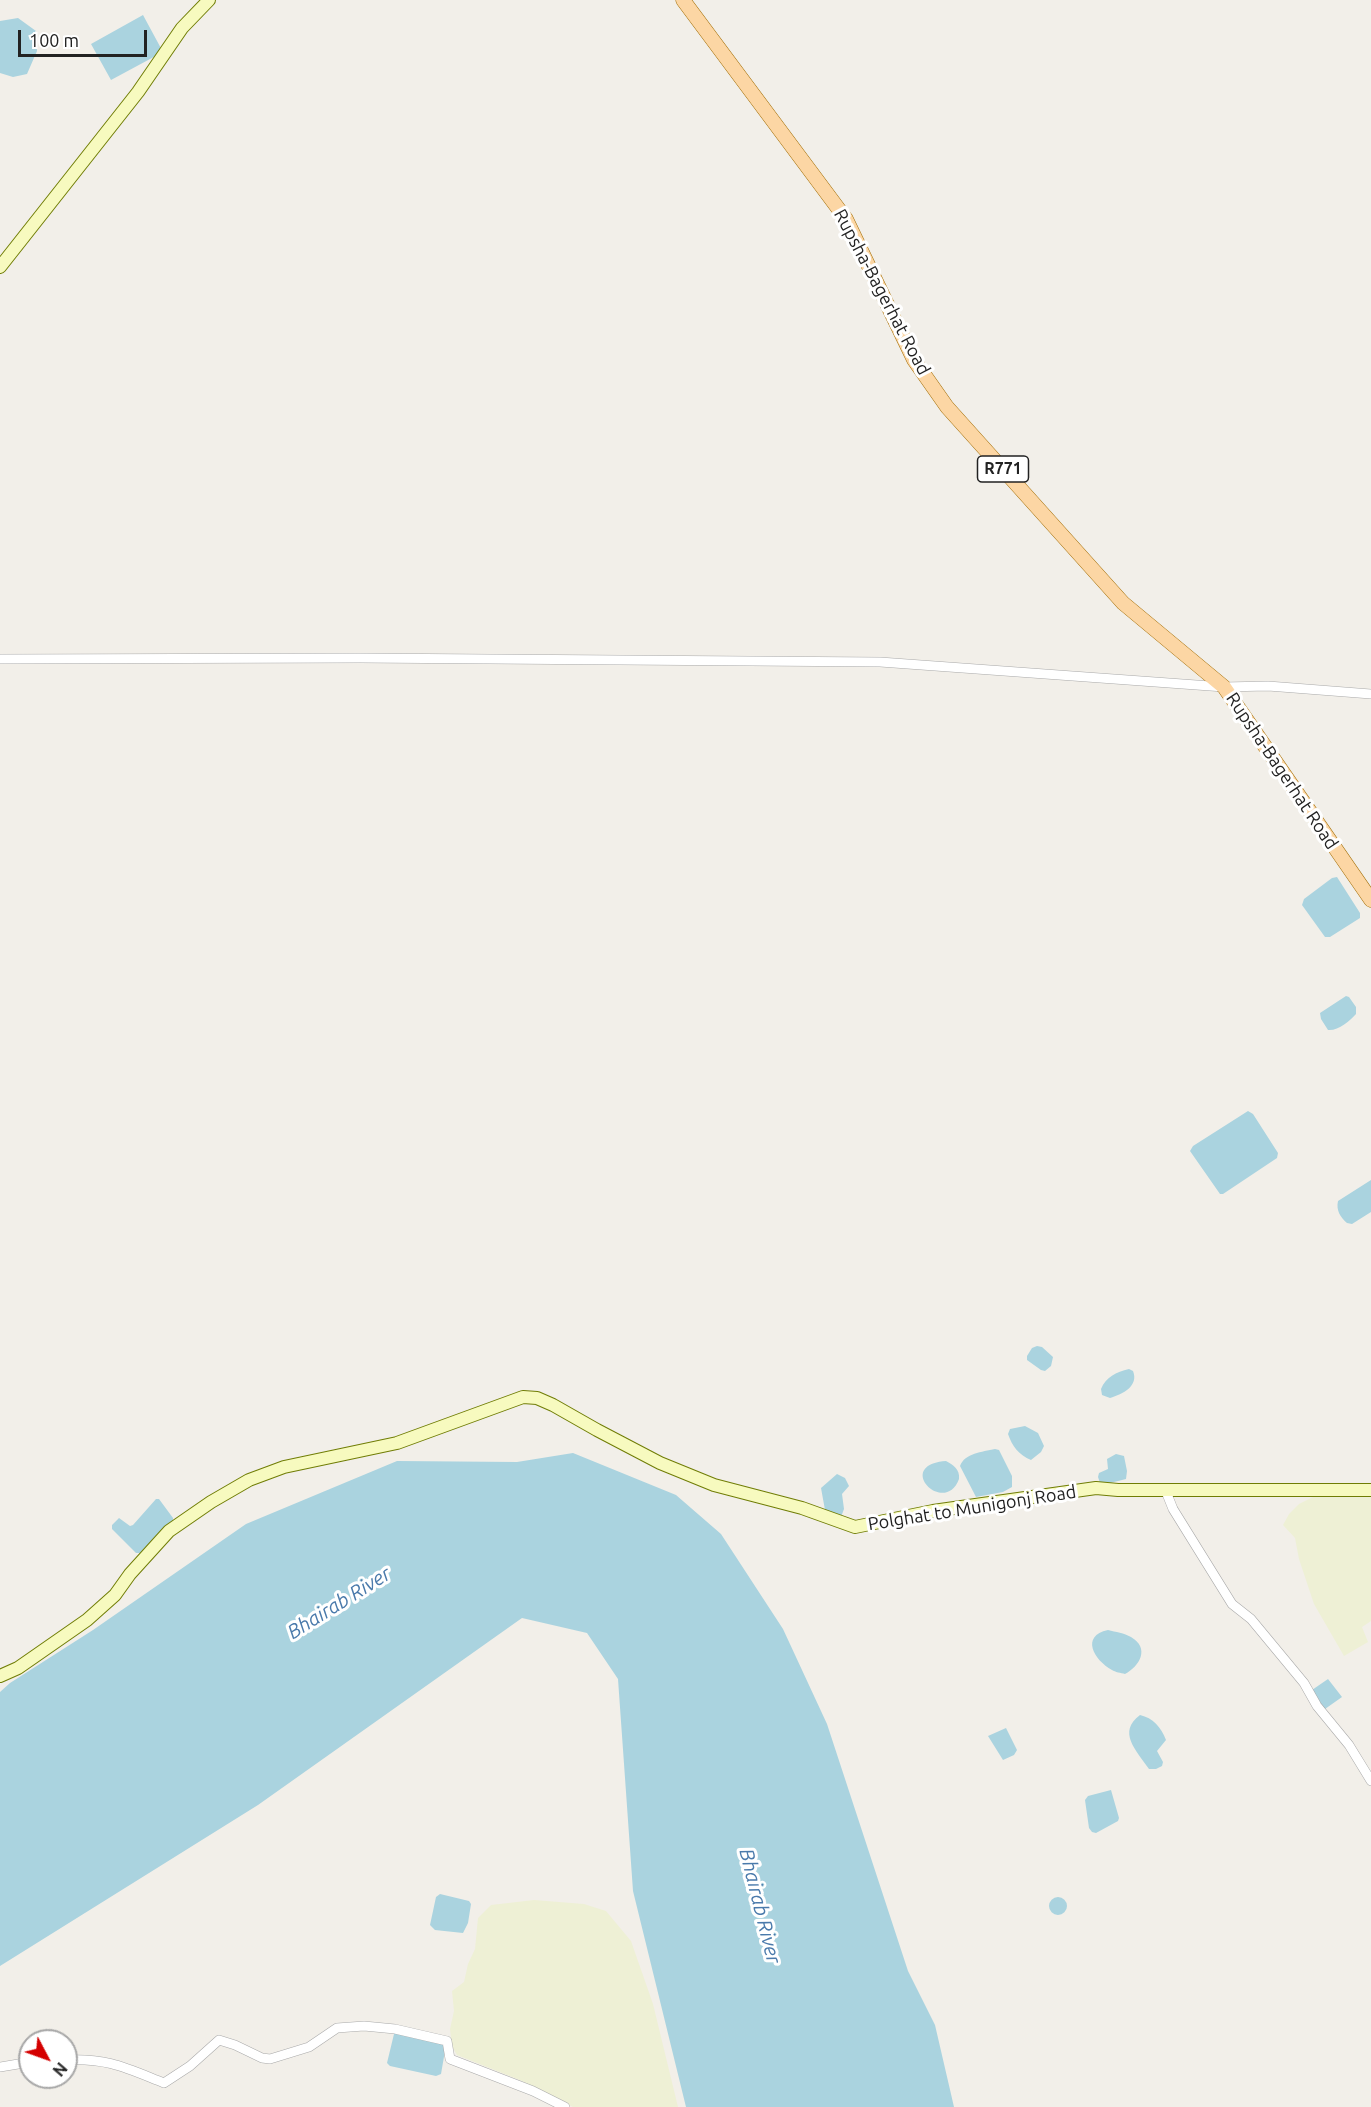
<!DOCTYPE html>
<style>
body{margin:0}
#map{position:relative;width:1371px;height:2107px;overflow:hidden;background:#f2efe9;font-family:Ubuntu,sans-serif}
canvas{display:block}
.north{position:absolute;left:18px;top:2029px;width:60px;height:60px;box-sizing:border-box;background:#fff;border:2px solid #a7a7a7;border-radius:50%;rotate:131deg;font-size:16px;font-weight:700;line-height:24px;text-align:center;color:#222}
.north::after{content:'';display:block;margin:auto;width:21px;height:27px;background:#d40000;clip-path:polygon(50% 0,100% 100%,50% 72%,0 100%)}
.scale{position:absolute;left:18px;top:30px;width:129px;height:27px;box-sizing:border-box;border:3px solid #222;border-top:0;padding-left:8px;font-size:18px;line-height:21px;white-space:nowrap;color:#222;-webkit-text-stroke:4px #fff;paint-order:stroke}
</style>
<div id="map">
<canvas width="1371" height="2107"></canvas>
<div class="north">N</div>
<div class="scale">100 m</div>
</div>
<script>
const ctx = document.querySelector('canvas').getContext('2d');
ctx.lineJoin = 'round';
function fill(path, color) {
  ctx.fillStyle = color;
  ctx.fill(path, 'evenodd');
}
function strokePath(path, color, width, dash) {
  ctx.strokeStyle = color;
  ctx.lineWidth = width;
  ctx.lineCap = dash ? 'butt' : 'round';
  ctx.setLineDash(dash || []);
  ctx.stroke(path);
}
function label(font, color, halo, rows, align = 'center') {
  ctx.font = font + ' Ubuntu,sans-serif';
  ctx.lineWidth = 6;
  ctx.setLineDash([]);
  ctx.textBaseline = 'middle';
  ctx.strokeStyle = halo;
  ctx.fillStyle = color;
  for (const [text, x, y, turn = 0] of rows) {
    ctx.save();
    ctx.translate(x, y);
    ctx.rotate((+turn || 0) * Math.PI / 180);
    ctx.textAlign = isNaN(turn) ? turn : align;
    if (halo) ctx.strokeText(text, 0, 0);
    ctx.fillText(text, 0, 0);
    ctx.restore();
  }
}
const farmland = new Path2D(`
 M 1317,1495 L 1371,1495 L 1371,1621 L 1362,1627 L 1368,1642 L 1344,1656 L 1314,1604 L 1299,1559 L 1295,1538 L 1283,1525 L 1289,1514 L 1299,1504 Z
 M 534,1900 L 584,1904 L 606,1911 L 631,1941 L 653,2004 L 678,2107 L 573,2107 L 522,2081 L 457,2055 L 452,2046 L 450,2029 L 454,2011 L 452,1991 L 464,1982 L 468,1964 L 475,1949 L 478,1918 L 491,1905 Z`);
const water = new Path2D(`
 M 143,15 L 163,52 L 111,80 L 91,44 Z
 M 18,18 L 36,31 L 37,51 L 27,74 L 13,77 L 0,73 L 0,21 Z
 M 1337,877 L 1360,913 L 1360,918 L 1330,937 L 1325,937 L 1302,905 L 1304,899 L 1332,878 Z
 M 1346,996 L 1349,997 L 1356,1007 L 1356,1014 C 1350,1021 1338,1031 1328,1030 L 1321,1019 L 1320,1013 Z
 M 1248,1111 L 1253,1114 L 1278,1153 L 1277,1158 L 1223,1194 L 1220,1194 L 1190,1151 L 1193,1146 Z
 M 1371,1180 L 1371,1212 L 1352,1224 L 1347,1223 C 1340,1217 1336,1210 1338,1201 Z
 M 1037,1346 L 1042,1347 L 1053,1357 L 1051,1366 L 1045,1371 L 1041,1370 L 1027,1360 L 1027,1356 L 1032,1348 Z
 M 1129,1369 L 1133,1371 C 1139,1386 1123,1394 1110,1398 L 1102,1395 L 1101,1389 C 1106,1377 1116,1372 1129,1369 Z
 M 1025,1426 L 1038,1433 L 1044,1446 L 1041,1452 L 1031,1460 C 1019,1455 1012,1446 1008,1434 L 1010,1429 Z
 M 995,1449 L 999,1450 L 1012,1476 L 1012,1487 L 1003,1492 L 976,1497 L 960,1466 C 965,1453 982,1452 995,1449 Z
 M 573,1453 L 676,1495 L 721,1534 L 783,1629 L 827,1724 L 908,1971 L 935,2025 L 954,2107 L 686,2107 L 633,1891 L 618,1679 L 587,1633 L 522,1618 L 258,1805 L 0,1966 L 0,1692 L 10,1683 L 93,1630 L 246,1524 L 397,1461 L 517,1462 Z
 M 1116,1454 L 1124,1456 L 1127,1471 L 1126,1479 L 1106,1484 L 1100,1483 L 1098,1477 L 1099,1473 L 1108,1469 L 1107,1459 Z
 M 946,1461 C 953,1465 960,1469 959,1479 C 945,1517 893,1465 946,1461 Z
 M 837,1474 L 845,1478 L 849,1486 L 842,1494 L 844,1509 L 841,1517 L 825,1510 L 821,1488 Z
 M 156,1499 L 159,1499 L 173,1518 L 173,1521 L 140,1553 L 136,1553 L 112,1529 L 112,1525 L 119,1518 L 130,1526 L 133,1525 Z
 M 1108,1630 C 1116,1632 1124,1633 1131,1637 C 1150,1648 1140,1666 1125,1674 C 1121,1673 1115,1672 1112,1670 C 1094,1660 1080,1636 1108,1630 Z
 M 1328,1679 L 1342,1697 L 1325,1709 L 1322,1708 L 1312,1690 Z
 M 1140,1715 C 1153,1718 1161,1727 1166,1740 L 1157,1751 L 1163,1762 L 1162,1766 L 1156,1769 L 1149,1769 C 1136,1750 1117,1732 1140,1715 Z
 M 1006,1728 L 1017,1750 L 1014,1755 L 1003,1760 L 988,1736 Z
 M 1111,1790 L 1119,1818 L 1118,1821 L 1096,1833 L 1092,1832 L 1089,1828 L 1085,1800 L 1088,1796 Z
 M 440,1894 L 469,1901 L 471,1904 L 468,1923 L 463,1933 L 435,1930 L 430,1925 L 436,1897 Z
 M1049 1906a9 9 0 1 1 18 0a9 9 0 1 1-18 0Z
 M 397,2032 L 446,2045 L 441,2074 L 436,2076 L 390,2066 L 387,2063 L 394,2034 Z`);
const street = new Path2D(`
 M 0,659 L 360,658 L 880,662 L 1224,687 L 1268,686 L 1371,694
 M 1165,1489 L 1173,1509 L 1232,1604 L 1251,1619 L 1304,1683 L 1317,1706 L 1349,1745 L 1371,1781
 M 66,2060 C 108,2058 126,2068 164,2083 L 190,2066 L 219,2040 L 235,2045 L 262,2058 L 270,2059 L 309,2047 L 337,2028 L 364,2026 L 395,2029 L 447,2041 L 450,2059 L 533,2091 L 565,2107
 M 0,2067 L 30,2062`);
const secondary = new Path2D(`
 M 0,267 L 138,92 L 182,28 L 209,0
 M 0,1676 L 18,1668 L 87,1620 L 115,1595 L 130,1574 L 169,1531 L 211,1502 L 249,1480 L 284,1467 L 397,1443 L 523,1397 L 537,1398 L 553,1405 L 597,1430 L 660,1463 L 714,1485 L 802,1508 L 855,1527 L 933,1511 L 1096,1488 L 1118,1490 L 1371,1490`);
const primary = new Path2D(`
 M 683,0 L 846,219 L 914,360 L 947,407 L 1123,603 L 1224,687 L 1371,900`);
const shields = [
 [1003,469,51]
];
const shieldNames = [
 ["R771",1003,469]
];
const streetNames = [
 ["Rupsha-Bagerhat Road",882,292,62],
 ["Rupsha-Bagerhat Road",1282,771,56],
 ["Polghat to Munigonj Road",972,1508,-9]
];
const waterNames = [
 ["Bhairab River",339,1603,-32],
 ["Bhairab River",760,1906,76]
];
fill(farmland, '#eef0d5');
fill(water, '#aad3df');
strokePath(street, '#a9a9a9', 10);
strokePath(secondary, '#707d05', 14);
strokePath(primary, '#a06b00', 15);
strokePath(street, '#fff', 9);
strokePath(secondary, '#f7fabf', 12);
strokePath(primary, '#fcd6a4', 14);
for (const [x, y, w] of shields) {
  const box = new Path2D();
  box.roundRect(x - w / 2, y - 13, w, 26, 4.5);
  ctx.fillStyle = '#fff';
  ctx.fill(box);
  strokePath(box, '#222', 1.5);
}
label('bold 16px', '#222', null, shieldNames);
label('18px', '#222', '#fff', streetNames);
label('italic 20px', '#4a7aab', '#fff', waterNames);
</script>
